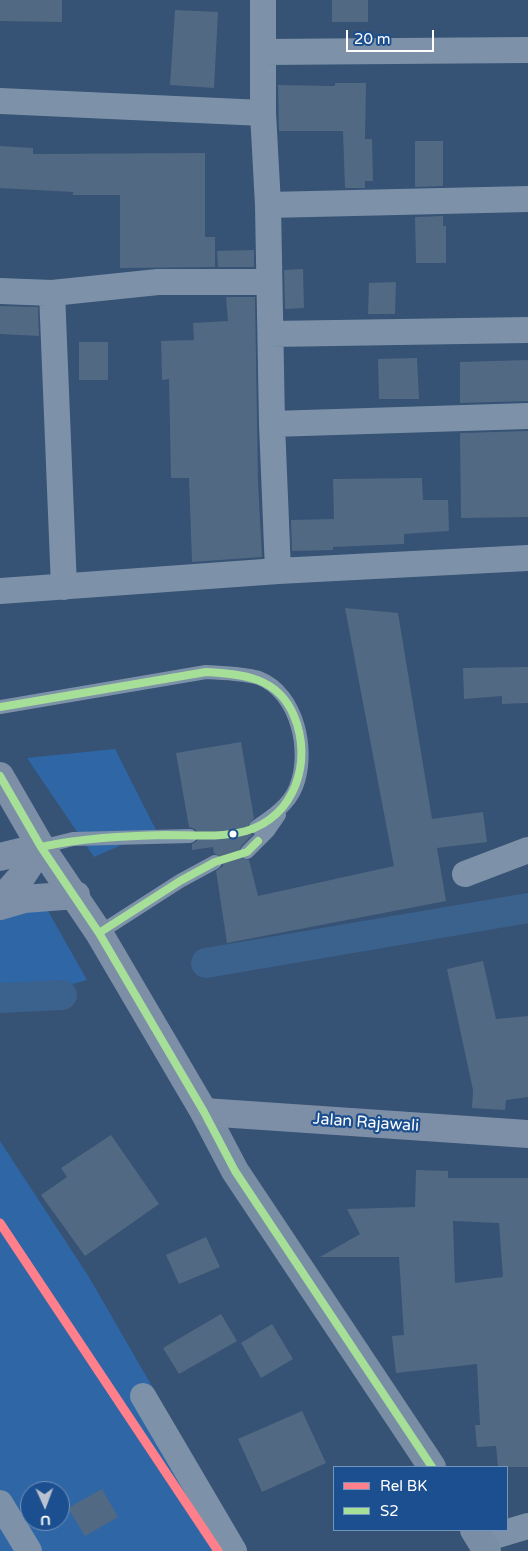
<!DOCTYPE html>
<style>
body{margin:0}
#map{position:relative;width:528px;height:1551px;overflow:hidden;background:#365274;font-family:"Varela Round",sans-serif}
canvas{display:block}
.legend{position:absolute;left:333px;top:1466px;width:175px;height:65px;box-sizing:border-box;background:#1b4f8f;border:1px solid #7695bc;margin:0;padding:6px 9px;list-style:none;font-size:15px;color:#fff}
.legend li{display:flex;align-items:center;gap:10px;height:25px}
.legend b{width:25px;border:1px solid #7695bc}
.north{position:absolute;left:20px;top:1481px;width:50px;height:50px;box-sizing:border-box;background:#1b4f8f;border:1px solid #7695bc;border-radius:50%;rotate:178deg;font-size:14px;font-weight:700;line-height:20px;text-align:center;color:#fff}
.north::after{content:'';display:block;margin:auto;width:18px;height:22px;background:#b9c2ce;clip-path:polygon(50% 0,100% 100%,50% 72%,0 100%)}
.scale{position:absolute;left:346px;top:30px;width:88px;height:22px;box-sizing:border-box;border:2px solid #fff;border-top:0;padding-left:6px;font-size:15px;line-height:18px;white-space:nowrap;color:#fff;-webkit-text-stroke:4px #1b4f8f;paint-order:stroke}
</style>
<div id="map">
<canvas width="528" height="1551"></canvas>
<ul class="legend">
<li><b style="height:6px;background:#ff808b"></b>Rel BK</li>
<li><b style="height:6px;background:#a6df98"></b>S2</li>
</ul>
<div class="north">U</div>
<div class="scale">20 m</div>
</div>
<script>
const ctx = document.querySelector('canvas').getContext('2d');
ctx.lineJoin = 'round';
function fill(path, color) {
  ctx.fillStyle = color;
  ctx.fill(path, 'evenodd');
}
function strokePath(path, color, width, dash) {
  ctx.strokeStyle = color;
  ctx.lineWidth = width;
  ctx.lineCap = dash ? 'butt' : 'round';
  ctx.setLineDash(dash || []);
  ctx.stroke(path);
}
function label(font, color, halo, rows, align = 'center') {
  ctx.font = font + ' "Varela Round",sans-serif';
  ctx.lineWidth = 4.5;
  ctx.setLineDash([]);
  ctx.textBaseline = 'middle';
  ctx.strokeStyle = halo;
  ctx.fillStyle = color;
  for (const [text, x, y, turn = 0] of rows) {
    ctx.save();
    ctx.translate(x, y);
    ctx.rotate((+turn || 0) * Math.PI / 180);
    ctx.textAlign = isNaN(turn) ? turn : align;
    if (halo) ctx.strokeText(text, 0, 0);
    ctx.fillText(text, 0, 0);
    ctx.restore();
  }
}
const green = new Path2D(`
 M 115,749 L 156,830 L 94,857 L 27,758 Z
 M 47,909 L 87,980 L 54,989 L 0,992 L 0,915 Z
 M 0,1141 L 89,1277 L 247,1551 L 0,1551 ZM 30,1491 L 60,1491 L 60,1521 L 30,1521 Z`);
const canal = new Path2D(`
 M 206,963 L 528,908
 M 0,998 L 62,995`);
const building = new Path2D(`
 M 0,0 L 62,0 L 62,22 L 0,21 Z
 M 332,0 L 368,0 L 368,22 L 332,22 Z
 M 175,10 L 218,12 L 214,88 L 170,85 Z
 M 335,83 L 366,83 L 365,139 L 372,139 L 373,181 L 365,181 L 365,188 L 345,188 L 343,131 L 279,131 L 278,85 L 335,86 Z
 M 415,141 L 443,141 L 443,186 L 415,187 Z
 M 0,146 L 33,148 L 33,154 L 205,153 L 205,237 L 215,237 L 215,267 L 120,268 L 120,195 L 73,195 L 73,192 L 0,188 Z
 M 443,216 L 443,226 L 446,226 L 446,263 L 416,263 L 415,217 Z
 M 254,250 L 254,267 L 218,267 L 217,251 Z
 M 303,269 L 304,308 L 285,309 L 284,270 Z
 M 396,282 L 395,314 L 368,314 L 369,283 Z
 M 226,297 L 255,297 L 258,482 L 262,557 L 192,562 L 189,478 L 171,478 L 169,379 L 162,380 L 161,341 L 194,340 L 193,323 L 228,321 Z
 M 0,306 L 38,307 L 39,336 L 0,334 Z
 M 79,342 L 108,342 L 108,380 L 79,380 Z
 M 417,358 L 419,399 L 379,399 L 378,359 Z
 M 528,360 L 528,401 L 460,403 L 460,362 Z
 M 528,431 L 528,517 L 461,518 L 460,433 Z
 M 422,478 L 423,500 L 448,500 L 449,531 L 404,534 L 404,544 L 333,547 L 333,550 L 292,551 L 291,520 L 334,519 L 333,479 Z
 M 345,608 L 398,613 L 432,819 L 483,812 L 487,842 L 437,848 L 446,901 L 227,943 L 216,871 L 223,866 L 223,858 L 214,853 L 213,847 L 192,850 L 192,844 L 197,841 L 199,835 L 195,829 L 189,827 L 176,753 L 241,742 L 254,818 L 247,827 L 252,835 L 241,846 L 238,854 L 241,858 L 249,860 L 258,896 L 394,866 Z
 M 528,667 L 528,703 L 502,704 L 502,696 L 464,699 L 463,668 Z
 M 483,961 L 496,1019 L 528,1016 L 528,1097 L 506,1100 L 505,1110 L 472,1108 L 473,1090 L 447,969 Z
 M 111,1135 L 159,1204 L 85,1256 L 41,1195 L 67,1177 L 61,1168 Z
 M 416,1170 L 448,1171 L 448,1178 L 528,1178 L 528,1467 L 498,1467 L 496,1446 L 477,1447 L 475,1425 L 480,1425 L 477,1364 L 396,1373 L 392,1336 L 404,1335 L 399,1257 L 320,1257 L 360,1234 L 347,1209 L 415,1207 ZM 453,1221 L 499,1223 L 503,1277 L 455,1283 Z
 M 206,1237 L 220,1267 L 179,1284 L 166,1255 Z
 M 221,1314 L 237,1341 L 179,1374 L 163,1348 Z
 M 272,1324 L 293,1359 L 261,1378 L 241,1343 Z
 M 302,1411 L 326,1463 L 262,1492 L 238,1439 Z
 M 102,1489 L 118,1517 L 85,1536 L 68,1508 Z`);
const service = new Path2D(`
 M 0,707 L 206,672 C 223,673 242,673 259,678 C 298,693 310,752 296,787 C 289,805 271,817 256,827
 M 41,847 L 73,839 L 190,836
 M 247,852 L 268,831 L 279,815
 M 99,933 L 180,881 L 215,862`);
const minor = new Path2D(`
 M 263,0 L 263,113 L 268,205 L 272,424 L 278,571
 M 263,52 L 528,50
 M 0,101 L 263,113
 M 268,205 L 528,199
 M 0,291 L 52,293 L 158,282 L 268,282
 M 52,293 L 64,587
 M 271,334 L 528,330
 M 272,424 L 528,416
 M 0,591 L 278,571 L 528,558
 M 465,874 L 528,850
 M 143,1396 L 234,1551
 M 0,1503 L 29,1551
 M 481,1540 L 528,1526`);
const secondary = new Path2D(`
 M 204,1112 L 235,1171 L 432,1467
 M 474,1530 L 487,1551`);
const primary = new Path2D(`
 M 0,776 L 41,847 L 99,933 L 204,1112 L 528,1134
 M 0,857 L 41,847
 M 0,901 L 22,876 L 41,847
 M 0,906 L 24,899 L 76,895`);
const bus1 = new Path2D(`
 M 0,707 L 206,672 C 243,674 278,677 294,716 C 313,761 295,817 246,831 C 220,838 192,835 166,835 C 124,836 82,838 41,847
 M 0,776 L 41,847 L 99,933 L 204,1112 L 235,1171 L 432,1467
 M 99,933 L 180,881 L 215,862 L 247,852 L 258,841`);
const rail1 = new Path2D(`
 M 0,1223 L 218,1551`);
const markers = [
 [233,834,4.5,"#fff"]
];
const streetNames = [
 ["Jalan Rajawali",366,1123,4]
];
fill(green, '#2f66a5');
strokePath(canal, '#3b618d', 30);
fill(building, '#526984');
strokePath(service, '#7d92a8', 14);
strokePath(minor, '#7d92a8', 26);
strokePath(secondary, '#798da4', 28);
strokePath(primary, '#7d8ea7', 28);
strokePath(bus1, '#a6df98', 8);
strokePath(rail1, '#ff808b', 9);
for (const [x, y, r, color] of markers) {
  const dot = new Path2D();
  dot.arc(x, y, r, 0, 2 * Math.PI);
  ctx.fillStyle = color;
  ctx.fill(dot);
  strokePath(dot, '#1b4f8f', 2);
}
label('16px', '#fff', '#1b4f8f', streetNames);
</script>
